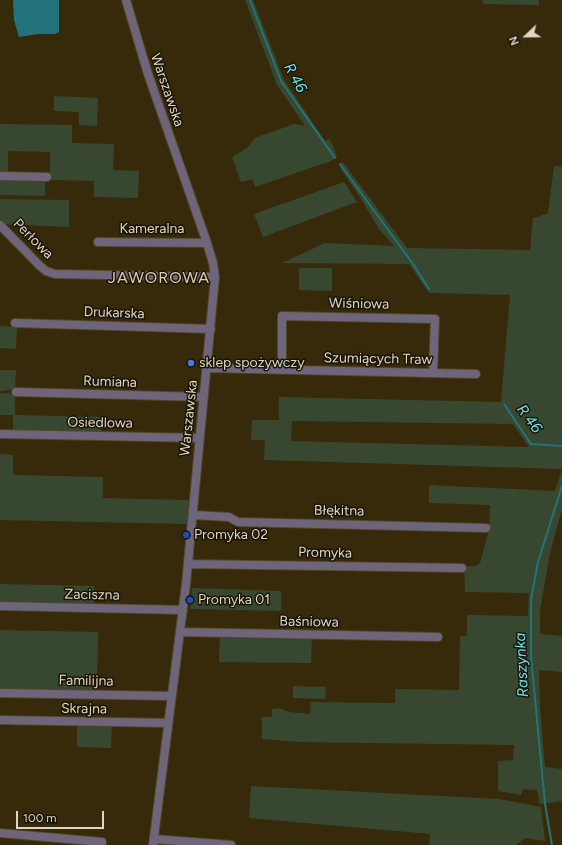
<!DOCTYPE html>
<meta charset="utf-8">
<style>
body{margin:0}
#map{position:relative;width:562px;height:845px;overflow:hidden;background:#362a0b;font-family:Figtree,sans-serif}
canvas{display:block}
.north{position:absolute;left:506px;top:16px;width:40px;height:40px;-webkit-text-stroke:3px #191407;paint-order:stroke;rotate:248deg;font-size:11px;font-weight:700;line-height:16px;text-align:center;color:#dfd7c6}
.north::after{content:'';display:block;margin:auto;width:14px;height:18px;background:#dfd7c6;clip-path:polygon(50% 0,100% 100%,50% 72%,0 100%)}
.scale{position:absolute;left:16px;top:811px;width:88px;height:18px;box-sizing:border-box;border:2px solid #dfd7c6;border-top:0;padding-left:5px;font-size:12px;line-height:14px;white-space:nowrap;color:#dfd7c6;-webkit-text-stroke:3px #191407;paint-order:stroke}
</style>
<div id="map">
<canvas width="562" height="845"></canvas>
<div class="north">N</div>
<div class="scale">100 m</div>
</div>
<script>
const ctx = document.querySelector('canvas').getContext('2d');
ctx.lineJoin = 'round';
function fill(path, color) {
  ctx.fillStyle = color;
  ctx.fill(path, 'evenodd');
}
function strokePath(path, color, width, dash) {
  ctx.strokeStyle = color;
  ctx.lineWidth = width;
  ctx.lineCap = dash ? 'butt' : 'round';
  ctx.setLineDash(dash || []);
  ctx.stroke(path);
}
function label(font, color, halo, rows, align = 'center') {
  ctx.font = font + ' Figtree,sans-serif';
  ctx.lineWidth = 3;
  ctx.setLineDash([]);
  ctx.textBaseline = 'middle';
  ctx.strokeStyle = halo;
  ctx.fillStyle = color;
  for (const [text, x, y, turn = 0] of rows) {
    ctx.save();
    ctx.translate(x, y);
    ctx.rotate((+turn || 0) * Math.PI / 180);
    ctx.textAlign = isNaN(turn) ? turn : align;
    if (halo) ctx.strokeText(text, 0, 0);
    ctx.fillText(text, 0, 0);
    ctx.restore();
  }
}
const green = new Path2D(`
 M 245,0 L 253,0 L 284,80 L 325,141 L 330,139 L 337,156 L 331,161 L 255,187 L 253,179 L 241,182 L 232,157 L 247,148 L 255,138 L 294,124 L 305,126 L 277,85 Z
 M 483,0 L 539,0 L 539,5 L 483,4 Z
 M 54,96 L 98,98 L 97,126 L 79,125 L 79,112 L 54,111 Z
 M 0,124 L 72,125 L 72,143 L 114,144 L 113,170 L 139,171 L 138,198 L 94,197 L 94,181 L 50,180 L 50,152 L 8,151 L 8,172 L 0,172 Z
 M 342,161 L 407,248 L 530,250 L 533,218 C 539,216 543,216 548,213 L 554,166 L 562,167 L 562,469 L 264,460 L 265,440 L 251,440 L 252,420 L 279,420 L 279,397 L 501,402 L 510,295 L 429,293 L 409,264 L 282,263 L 325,243 L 394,246 L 379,229 L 360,197 L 340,168 ZM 292,421 L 513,424 L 529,447 L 291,441 Z
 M 0,179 L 45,180 L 45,196 L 0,195 Z
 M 344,182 L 357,202 L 263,237 L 254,214 Z
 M 0,199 L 69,200 L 69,227 L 2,224 L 0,221 Z
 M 299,268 L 332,268 L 332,291 L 299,290 Z
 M 0,326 L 17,327 L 16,349 L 0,348 Z
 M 0,370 L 16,370 L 15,389 L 0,391 Z
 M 0,393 L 15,394 L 15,415 L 101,417 L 101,433 L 13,432 L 13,415 L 0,415 Z
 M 0,454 L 13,455 L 13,475 L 103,477 L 103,498 L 189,500 L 187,524 L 0,520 Z
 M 562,470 L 562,509 L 550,553 L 540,611 L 540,634 L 562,636 L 562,672 L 539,670 L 540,708 L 545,767 L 562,769 L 562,801 L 540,804 L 537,790 L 523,789 L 521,795 L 498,791 L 498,761 L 513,760 L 514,745 L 298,742 L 262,739 L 262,717 L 272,717 L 272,709 L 278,708 L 289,712 L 310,714 L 311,702 L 395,703 L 395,689 L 459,690 L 460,636 L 467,636 L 467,615 L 528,616 L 529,593 L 465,592 L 464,566 L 475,566 L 480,563 L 489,530 L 490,505 L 429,503 L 429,485 L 555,491 Z
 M 0,584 L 94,586 L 94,604 L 0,603 Z
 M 192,588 L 281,591 L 281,611 L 190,609 Z
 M 0,630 L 98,632 L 97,691 L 0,690 Z
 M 220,637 L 312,638 L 311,663 L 219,662 Z
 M 293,686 L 326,687 L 325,699 L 293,698 Z
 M 77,725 L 112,726 L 111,748 L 77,747 Z
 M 251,786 L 499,799 L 541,807 L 545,841 L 525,838 L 516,845 L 429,845 L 430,834 L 249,818 Z`);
const water = new Path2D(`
 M 13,0 L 59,0 L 59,32 L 55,34 L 38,34 L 19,37 L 14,20 Z`);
const stream = new Path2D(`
 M 250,0 L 281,81 L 335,158
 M 340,164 L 413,264 L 429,289
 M 504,404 L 531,444 L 562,446
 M 552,845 L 545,804 L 531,656 L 531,600 L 538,562 L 562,486`);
const minor = new Path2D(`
 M 126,0 L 148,74 L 207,243 L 213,263 L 215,277 L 186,584 L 153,845
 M 0,176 L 47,177
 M 0,225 L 40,266 L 46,271 L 55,274 L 215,277
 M 98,242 L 207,243
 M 15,323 L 211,329
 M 207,368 L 476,374
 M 282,370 L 282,316 L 435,319 L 433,373
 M 16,392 L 204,397
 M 0,434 L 200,438
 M 193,515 L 229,517 L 238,522 L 486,528
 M 188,564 L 462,568
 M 0,606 L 183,610
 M 181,632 L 438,637
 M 0,693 L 171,696
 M 0,720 L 168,723
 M 0,833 L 102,842
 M 154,839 L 231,845`);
const markers = [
 [191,363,4,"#3f7fe0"],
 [186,535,4,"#1a4fb4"],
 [190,600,4,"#1a4fb4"]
];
const streetNames = [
 ["Warszawska",167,90,71],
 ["Kameralna",152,229],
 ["Perłowa",33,239,45],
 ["Wiśniowa",359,304,1],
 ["Drukarska",114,313,2],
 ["Szumiących Traw",378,359,1],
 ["Rumiana",110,382,2],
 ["Warszawska",189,418,-84],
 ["Osiedlowa",100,423,1],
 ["Błękitna",339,511,1],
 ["Promyka",325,553,1],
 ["Zaciszna",92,595,1],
 ["Baśniowa",309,622,1],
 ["Familijna",86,681,1],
 ["Skrajna",84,709,1]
];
const poiNames = [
 ["sklep spożywczy",199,363],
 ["Promyka 02",194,535],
 ["Promyka 01",198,600]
];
const waterNames = [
 ["R 46",295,78,61],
 ["R 46",529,419,53],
 ["Raszynka",522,665,-93]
];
const quarterNames = [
 ["JAWOROWA",159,278]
];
fill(green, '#384830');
fill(water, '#23737c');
strokePath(stream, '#23737c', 2);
strokePath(minor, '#514629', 10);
strokePath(minor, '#6e657a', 8);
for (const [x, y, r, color] of markers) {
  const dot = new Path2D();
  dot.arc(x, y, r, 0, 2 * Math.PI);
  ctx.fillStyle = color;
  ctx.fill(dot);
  strokePath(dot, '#191407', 1.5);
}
label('14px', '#dfd7c6', '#191407', streetNames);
label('14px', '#dfd7c6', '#191407', poiNames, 'left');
label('italic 15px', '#70e4f1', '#191407', waterNames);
ctx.letterSpacing = '1px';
label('16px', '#decfac', '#191407', quarterNames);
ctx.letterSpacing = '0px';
</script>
